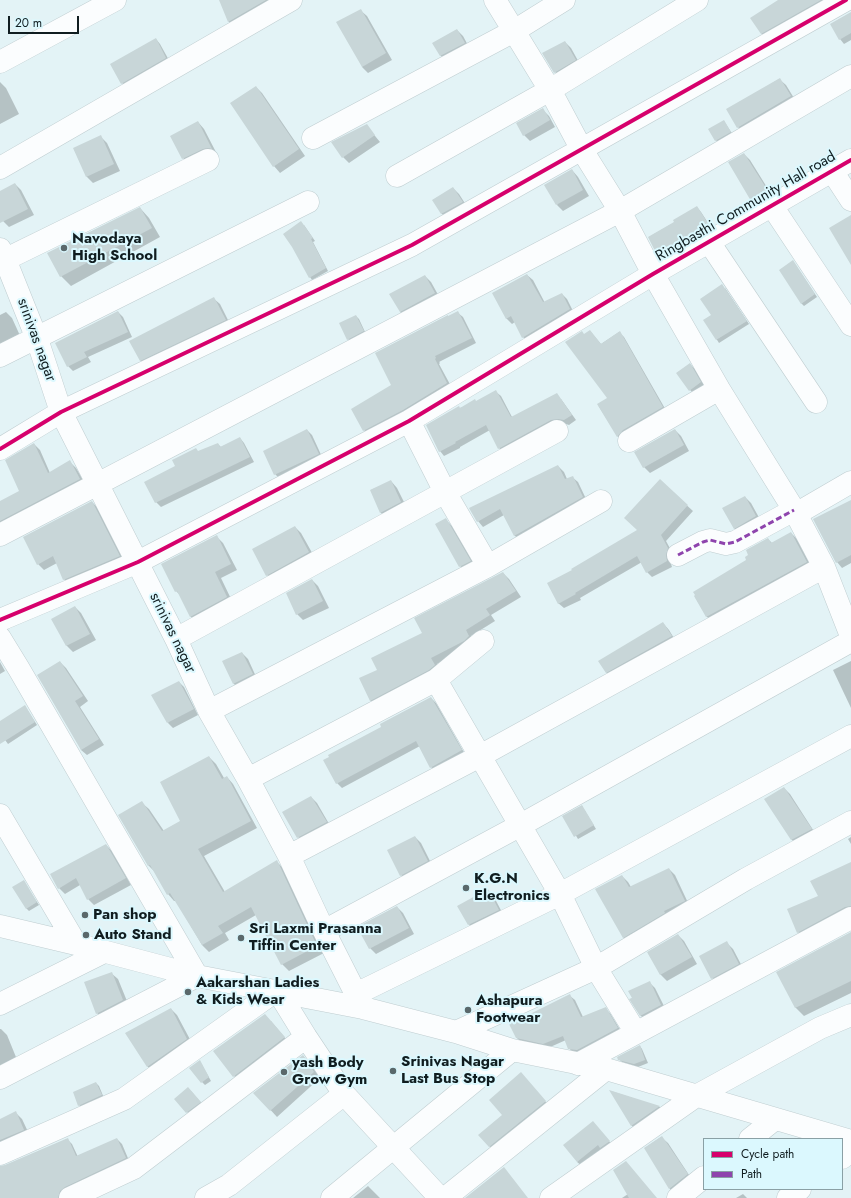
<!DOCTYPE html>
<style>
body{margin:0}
#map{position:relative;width:851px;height:1198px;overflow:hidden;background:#e3f3f6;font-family:Jost,sans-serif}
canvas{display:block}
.legend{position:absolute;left:703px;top:1138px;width:140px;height:52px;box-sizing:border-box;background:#dbf8fe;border:1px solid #8aa0a5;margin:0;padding:5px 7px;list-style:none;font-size:12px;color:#101d20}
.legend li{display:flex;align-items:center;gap:8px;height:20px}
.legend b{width:20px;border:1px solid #8aa0a5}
.scale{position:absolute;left:8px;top:16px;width:71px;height:18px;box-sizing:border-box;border:2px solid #101d20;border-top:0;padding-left:5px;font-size:12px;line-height:14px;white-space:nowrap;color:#101d20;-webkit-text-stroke:3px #dbf8fe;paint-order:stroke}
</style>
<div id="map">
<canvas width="851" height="1198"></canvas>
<ul class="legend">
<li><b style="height:5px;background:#d6006c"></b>Cycle path</li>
<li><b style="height:5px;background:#8e44ad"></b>Path</li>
</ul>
<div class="scale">20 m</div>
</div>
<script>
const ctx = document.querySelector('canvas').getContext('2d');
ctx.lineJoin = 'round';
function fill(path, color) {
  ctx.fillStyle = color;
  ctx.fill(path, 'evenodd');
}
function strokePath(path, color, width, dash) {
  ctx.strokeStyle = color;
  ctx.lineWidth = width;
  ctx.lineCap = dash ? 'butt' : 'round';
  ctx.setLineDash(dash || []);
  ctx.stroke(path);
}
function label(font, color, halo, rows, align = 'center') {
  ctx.font = font + ' Jost,sans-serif';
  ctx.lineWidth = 4;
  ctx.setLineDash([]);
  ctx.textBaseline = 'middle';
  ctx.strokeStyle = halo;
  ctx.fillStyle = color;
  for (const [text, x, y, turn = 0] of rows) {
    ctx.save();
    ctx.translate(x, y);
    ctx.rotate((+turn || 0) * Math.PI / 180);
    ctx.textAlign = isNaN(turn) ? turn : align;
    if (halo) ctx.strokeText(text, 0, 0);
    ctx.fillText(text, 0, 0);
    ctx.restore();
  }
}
const shadow = new Path2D(`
 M 220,0 L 274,0 L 238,31 L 229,22 Z
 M 780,0 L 832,0 L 765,37 L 761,33 Z
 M 360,10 L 367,16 L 392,60 L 368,73 L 362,67 Z
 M 851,13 L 851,40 L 844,44 L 840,39 Z
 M 457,30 L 463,36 L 470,49 L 447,62 L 441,56 L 434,43 Z
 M 156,39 L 160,44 L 170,62 L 126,87 L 122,83 Z
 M 565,42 L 571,48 L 581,66 L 561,78 L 555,72 Z
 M 779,79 L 786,85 L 797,103 L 744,134 L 738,127 L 728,110 Z
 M 0,82 L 6,88 L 19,114 L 0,124 Z
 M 256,87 L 262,93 L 305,156 L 280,173 L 274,166 Z
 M 543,110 L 549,116 L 555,127 L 530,141 L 524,135 Z
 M 724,121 L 733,135 L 718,143 L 716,140 Z
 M 198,122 L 204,129 L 217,154 L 215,153 L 189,164 L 183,158 Z
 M 366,125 L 380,142 L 349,163 L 343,157 Z
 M 101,137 L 107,143 L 120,171 L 93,183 L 87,177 L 74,149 Z
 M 744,154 L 750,160 L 773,197 L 758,206 L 752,200 Z
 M 572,170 L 578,177 L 589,196 L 563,211 L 557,205 Z
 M 15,184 L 21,190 L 34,215 L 9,227 L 3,221 L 0,215 L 0,192 Z
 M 453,188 L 459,194 L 468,208 L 448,220 L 442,214 L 433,200 Z
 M 697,207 L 701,212 L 714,232 L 663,259 L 658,255 L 649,237 L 675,222 Z
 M 140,208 L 149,218 L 160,237 L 71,286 L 61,276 L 49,253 Z
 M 304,225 L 315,241 L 313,242 L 328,271 L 312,280 L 310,277 L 293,246 Z
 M 795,264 L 817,297 L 804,306 L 801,303 Z
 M 527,275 L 533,280 L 545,303 L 562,294 L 567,299 L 575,315 L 529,343 L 523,337 L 515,322 L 512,324 L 506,318 Z
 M 425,276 L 431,282 L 441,300 L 406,318 L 400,312 Z
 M 725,288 L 749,324 L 719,343 L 705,321 L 713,315 Z
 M 213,298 L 220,304 L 231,326 L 147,366 L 140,360 Z
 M 6,312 L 12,318 L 22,340 L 0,351 L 0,315 Z
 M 118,312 L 123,317 L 132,337 L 88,357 L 91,362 L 73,371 L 68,366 Z
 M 458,313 L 463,317 L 476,343 L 439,362 L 440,363 L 439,364 L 452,388 L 369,435 L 364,430 L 393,386 Z
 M 356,316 L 359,319 L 366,334 L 351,342 L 348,339 Z
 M 590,331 L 601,344 L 619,332 L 624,337 L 667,412 L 623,441 L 618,437 L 598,405 L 608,398 L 585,335 Z
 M 690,364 L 696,370 L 706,388 L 696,396 L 690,390 Z
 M 496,392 L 501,396 L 512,417 L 561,399 L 576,420 L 569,425 L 563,423 L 504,453 L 499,448 L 490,430 L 460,447 L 460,448 L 444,456 L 440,451 L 460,408 L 476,402 Z
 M 307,430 L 312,435 L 323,459 L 280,479 L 275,474 Z
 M 675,430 L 681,436 L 689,451 L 650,473 L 644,467 Z
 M 240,438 L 244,443 L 254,462 L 161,507 L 156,502 L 176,466 L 199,452 L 218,444 L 221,447 Z
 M 34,444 L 40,450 L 50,473 L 70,462 L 76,468 L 86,485 L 0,530 L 0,503 L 21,492 Z
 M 558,466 L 564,472 L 567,479 L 572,477 L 578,482 L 588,503 L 521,541 L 515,536 L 504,515 L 483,527 L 478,521 Z
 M 391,481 L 397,488 L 407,508 L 387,519 L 381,513 L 371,490 Z
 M 660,481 L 693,511 L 666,541 L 673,554 L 670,561 L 672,567 L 652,577 L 647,572 L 642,562 L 580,598 L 581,600 L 564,608 L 558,603 L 573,571 L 639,530 Z
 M 745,497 L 751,503 L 762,523 L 740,534 L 734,528 Z
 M 851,501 L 851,563 L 842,568 L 837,562 Z
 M 92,502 L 98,508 L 125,562 L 70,586 L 64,579 L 57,563 L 44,570 L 38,564 Z
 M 446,520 L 452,526 L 476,567 L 466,572 L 460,566 Z
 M 295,527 L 301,533 L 315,558 L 273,581 L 267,575 Z
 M 791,533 L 797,539 L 812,568 L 713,622 L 707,617 L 695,597 L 748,560 L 768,539 L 772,543 Z
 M 216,536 L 223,543 L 237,570 L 221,578 L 233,603 L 197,623 L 191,617 L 181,596 L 176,591 Z
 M 503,573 L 509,579 L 521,597 L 491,615 L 495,621 L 471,636 L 475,642 L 470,646 L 437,664 L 440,671 L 376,706 L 370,700 L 423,633 Z
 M 312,580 L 318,586 L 329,608 L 303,620 L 297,614 Z
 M 75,607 L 81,613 L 96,640 L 73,652 L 67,646 L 53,619 Z
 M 663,623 L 669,630 L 677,643 L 612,678 L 606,672 Z
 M 242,653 L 248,659 L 258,681 L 240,690 L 234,684 L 224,661 Z
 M 851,661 L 851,708 L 833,670 Z
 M 0,662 L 5,671 L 0,674 Z
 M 60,662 L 66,668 L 88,701 L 80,707 L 104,745 L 87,755 L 81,750 Z
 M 179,682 L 184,687 L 198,715 L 173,728 L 168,723 Z
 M 431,698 L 436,703 L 466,756 L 436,772 L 431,767 L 420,746 L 342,788 L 337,783 L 383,727 Z
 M 25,706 L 37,725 L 8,744 L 0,733 L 0,722 Z
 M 209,757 L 216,764 L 224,778 L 227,777 L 233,784 L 257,828 L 204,856 L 225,892 L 277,862 L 284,869 L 324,953 L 289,971 L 282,964 L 256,915 L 225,933 L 229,940 L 209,952 L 202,945 L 176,901 L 174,901 L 168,894 L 155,872 L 149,866 L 119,815 L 142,803 L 149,809 L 164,831 L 181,821 Z
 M 784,788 L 790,794 L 817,836 L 798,846 L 792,840 L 766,799 Z
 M 311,797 L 317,803 L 332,829 L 304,843 L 298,837 Z
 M 582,806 L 596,829 L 578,839 L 564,816 Z
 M 415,837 L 421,843 L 433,867 L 407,881 L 401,875 Z
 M 851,837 L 851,844 L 848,839 Z
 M 106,845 L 112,851 L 131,885 L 94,905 L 88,899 L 80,885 L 65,894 L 59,888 Z
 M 851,863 L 851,914 L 804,939 L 798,932 L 819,897 Z
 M 669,869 L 675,875 L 690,907 L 630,943 L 623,937 L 622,876 L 628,882 L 631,887 Z
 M 23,881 L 39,905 L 29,911 L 26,908 Z
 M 488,890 L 494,897 L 504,916 L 475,931 L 469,925 Z
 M 397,907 L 403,913 L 414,934 L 376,954 L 370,948 Z
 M 851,933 L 851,993 L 804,1016 L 795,1007 Z
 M 678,935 L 684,941 L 697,964 L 667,981 L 661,975 L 648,953 Z
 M 727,943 L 733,949 L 744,970 L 718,984 L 712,978 Z
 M 111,973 L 118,979 L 129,1006 L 103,1019 L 97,1013 Z
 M 649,982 L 655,988 L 667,1012 L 647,1022 L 641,1016 L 631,999 Z
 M 570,996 L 575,1000 L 583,1017 L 605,1009 L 610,1013 L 622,1033 L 582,1054 L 573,1053 L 569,1048 L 566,1040 L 548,1048 L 521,1042 L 516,1037 L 527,1017 Z
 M 171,1009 L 177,1015 L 193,1045 L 154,1073 L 148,1067 L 127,1033 Z
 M 271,1021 L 290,1044 L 240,1082 L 234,1076 Z
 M 0,1029 L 1,1029 L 7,1035 L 18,1062 L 0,1068 Z
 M 640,1046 L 642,1049 L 648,1063 L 638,1067 L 622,1062 L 619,1059 Z
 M 303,1056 L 309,1062 L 320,1078 L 277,1117 L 255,1093 Z
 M 202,1065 L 211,1081 L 205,1085 L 202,1082 Z
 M 527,1080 L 551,1108 L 496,1152 L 489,1146 L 503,1115 Z
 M 96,1083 L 99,1086 L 104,1098 L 82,1108 L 79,1105 Z
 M 191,1091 L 203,1105 L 190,1115 L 187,1112 Z
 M 611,1091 L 660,1107 L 665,1113 L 638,1132 L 632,1126 Z
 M 16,1113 L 22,1119 L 30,1136 L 0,1150 L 0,1120 Z
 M 598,1128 L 614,1147 L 583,1167 L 577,1162 Z
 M 661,1137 L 668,1143 L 693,1181 L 676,1195 L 670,1189 L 645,1148 Z
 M 67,1139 L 72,1144 L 78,1157 L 117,1139 L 122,1144 L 130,1163 L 63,1198 L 0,1198 L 0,1170 Z
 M 368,1186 L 380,1198 L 353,1198 Z
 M 628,1194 L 657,1198 L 622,1198 Z
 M 743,1194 L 747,1198 L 736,1198 Z`);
const building = new Path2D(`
 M 219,0 L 266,0 L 228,22 Z
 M 778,0 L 821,0 L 761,34 L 750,18 Z
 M 361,9 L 386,53 L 362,67 L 336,22 Z
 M 851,12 L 851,33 L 839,40 L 830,24 Z
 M 457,29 L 465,43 L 440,56 L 432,43 Z
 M 156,38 L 166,58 L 121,84 L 110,64 Z
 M 565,41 L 576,60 L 554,73 L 542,53 Z
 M 780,78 L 791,96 L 737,128 L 726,109 Z
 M 256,86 L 299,149 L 273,167 L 230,103 Z
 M 543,108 L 550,120 L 523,136 L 516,123 Z
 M 724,120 L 731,132 L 715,141 L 708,129 Z
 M 198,121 L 212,149 L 208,148 L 203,149 L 182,159 L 170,136 Z
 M 367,124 L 375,135 L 342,158 L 331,142 Z
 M 101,135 L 114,164 L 86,177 L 73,148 Z
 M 744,153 L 768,191 L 751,201 L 728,162 Z
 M 572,169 L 583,190 L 556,205 L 544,185 Z
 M 15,183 L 28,209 L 0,223 L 0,191 Z
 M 453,187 L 463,202 L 441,214 L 432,200 Z
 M 697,206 L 710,227 L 657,255 L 648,237 L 674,222 L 673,220 Z
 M 140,207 L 152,228 L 60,277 L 47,253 Z
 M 851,215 L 851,265 L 829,228 Z
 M 301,221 L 313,238 L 311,239 L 326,268 L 309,278 L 292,247 L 283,234 Z
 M 793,260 L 815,294 L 801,304 L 779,270 Z
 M 527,274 L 543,302 L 562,293 L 570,309 L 522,338 L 511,316 L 506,319 L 492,293 Z
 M 425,275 L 435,293 L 400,312 L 389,294 Z
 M 722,284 L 747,321 L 716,340 L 703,320 L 711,315 L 700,299 Z
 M 214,297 L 226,320 L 140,361 L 129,341 Z
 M 118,311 L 128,332 L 84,352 L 87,357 L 67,367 L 55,343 Z
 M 458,311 L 472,338 L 435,356 L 436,358 L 435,359 L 447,383 L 403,410 L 363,431 L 351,409 L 391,385 L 375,353 L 448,315 L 448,316 Z
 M 356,315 L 364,331 L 347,340 L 339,323 Z
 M 590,330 L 601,344 L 620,331 L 663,407 L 623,430 L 617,437 L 597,404 L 607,398 L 565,342 L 582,331 L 584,334 Z
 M 690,363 L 701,382 L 689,391 L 676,373 Z
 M 496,390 L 511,417 L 557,393 L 572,415 L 564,420 L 558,419 L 551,420 L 498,449 L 486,425 L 455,442 L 456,443 L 439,452 L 426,425 L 459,406 L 460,408 L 475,399 L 476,401 Z
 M 307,429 L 319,454 L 274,475 L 263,451 Z
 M 675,429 L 684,445 L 643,468 L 634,452 Z
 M 240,437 L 250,457 L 155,503 L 144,482 L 175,466 L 172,460 L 196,448 L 198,451 L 218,443 L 220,447 Z
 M 34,443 L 48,473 L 70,460 L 80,479 L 0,521 L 0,501 L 19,491 L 5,460 Z
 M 558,465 L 565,479 L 573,476 L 583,497 L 514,536 L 500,509 L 477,522 L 469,508 Z
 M 660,479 L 688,505 L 661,535 L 668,548 L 666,555 L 667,561 L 646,573 L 637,556 L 575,593 L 576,594 L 558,604 L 547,583 L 572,570 L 571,569 L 637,530 L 624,518 Z
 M 391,480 L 401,502 L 380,513 L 370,490 Z
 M 745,496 L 756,516 L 734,529 L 722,508 Z
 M 851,500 L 851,555 L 836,563 L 813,519 Z
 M 92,501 L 120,556 L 63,580 L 53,556 L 37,565 L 23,537 Z
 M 446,518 L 471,561 L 459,567 L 435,524 Z
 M 295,526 L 309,552 L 266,576 L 252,549 Z
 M 791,532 L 807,562 L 706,617 L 694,596 L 695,595 L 693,592 L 746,560 L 745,557 L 748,555 L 746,550 L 768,538 L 771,543 Z
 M 217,535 L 231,564 L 215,572 L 227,597 L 190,617 L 177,591 L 175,592 L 161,564 Z
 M 503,572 L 516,591 L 486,609 L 490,615 L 466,630 L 469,636 L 464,641 L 431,658 L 435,665 L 429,670 L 370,701 L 359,678 L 377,670 L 371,658 L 422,633 L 414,618 Z
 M 312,579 L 323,601 L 296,615 L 286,593 Z
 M 75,606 L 90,634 L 66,646 L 51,619 Z
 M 663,622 L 672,636 L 606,673 L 598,661 Z
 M 242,652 L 253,674 L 233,684 L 222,661 Z
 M 60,661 L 83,696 L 75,701 L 99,739 L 81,750 L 37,675 Z
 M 179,681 L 194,709 L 167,723 L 151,695 Z
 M 431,697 L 462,750 L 430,768 L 416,741 L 336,784 L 323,760 L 329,757 L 328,755 L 381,727 L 380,724 Z
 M 25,705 L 35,722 L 0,744 L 0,721 Z
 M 209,756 L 222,779 L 227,776 L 251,821 L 198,849 L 223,892 L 277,860 L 317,946 L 281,965 L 251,907 L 218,926 L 223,933 L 202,945 L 170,893 L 167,895 L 150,865 L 148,866 L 118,815 L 142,801 L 162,831 L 180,821 L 160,782 Z
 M 784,787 L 812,829 L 791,840 L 764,799 Z
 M 311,796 L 327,822 L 297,838 L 282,812 Z
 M 582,805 L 594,825 L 574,837 L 562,816 Z
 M 415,836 L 428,861 L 400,876 L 387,850 Z
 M 106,844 L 126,878 L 87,900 L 76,878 L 58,889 L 50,874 Z
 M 851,862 L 851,906 L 845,907 L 797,933 L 787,909 L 818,896 L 810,881 Z
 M 669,868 L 685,901 L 664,911 L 665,913 L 623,938 L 595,889 L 622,875 L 629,887 Z
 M 24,880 L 37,902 L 26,909 L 12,887 Z
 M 488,889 L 499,910 L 468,925 L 457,906 Z
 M 397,906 L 409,928 L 369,949 L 357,927 Z
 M 851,932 L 851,981 L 795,1008 L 776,972 Z
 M 678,934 L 692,957 L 660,975 L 647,952 Z
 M 727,941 L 739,964 L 711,979 L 699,956 Z
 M 112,972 L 123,1000 L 96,1014 L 84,982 Z
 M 650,981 L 661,1005 L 640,1016 L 629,999 L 632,998 L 628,991 Z
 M 570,994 L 581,1017 L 606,1007 L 618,1028 L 577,1050 L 568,1049 L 563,1036 L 543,1044 L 516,1038 L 508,1022 L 525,1014 L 526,1016 Z
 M 171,1008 L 187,1039 L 147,1067 L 125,1033 Z
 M 265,1014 L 285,1037 L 233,1077 L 213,1051 Z
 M 640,1045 L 645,1060 L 634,1064 L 618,1060 L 617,1057 Z
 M 303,1055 L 314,1072 L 270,1111 L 253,1093 Z
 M 200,1060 L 209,1077 L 201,1083 L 189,1068 Z
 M 521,1072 L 546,1101 L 489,1147 L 478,1135 L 502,1115 L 489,1100 Z
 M 96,1082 L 102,1095 L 78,1106 L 73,1092 Z
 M 188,1087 L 201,1102 L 186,1113 L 174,1099 Z
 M 609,1090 L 660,1106 L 631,1126 Z
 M 16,1111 L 24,1130 L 0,1140 L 0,1119 Z
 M 593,1121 L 610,1141 L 600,1148 L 598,1145 L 577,1162 L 563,1145 Z
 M 662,1136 L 688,1174 L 669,1189 L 644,1148 Z
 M 68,1138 L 76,1156 L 117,1138 L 126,1158 L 65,1187 L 60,1191 L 58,1198 L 0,1198 L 0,1166 L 5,1165 Z
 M 626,1161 L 657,1198 L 629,1198 L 613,1170 Z
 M 504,1167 L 528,1198 L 465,1198 Z`);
const minor = new Path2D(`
 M 495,0 L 550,90 L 582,150 L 620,211 L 653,274 L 719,389 L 794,510 L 824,567 L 851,636
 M 0,62 L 115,0
 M 313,138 L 514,31 L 564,0
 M 0,168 L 291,0
 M 832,171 L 851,200
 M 397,176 L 550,90 L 697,0
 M 772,206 L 851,325
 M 709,242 L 816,402
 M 0,249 L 5,259 L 37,339 L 61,412 L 176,639 L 209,711 L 248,779 L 289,856 L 324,931 L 363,1008
 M 0,262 L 208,160
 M 0,356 L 308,202
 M 409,421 L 445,492 L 488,566
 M 629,441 L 719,389
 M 0,449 L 61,412 L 412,245 L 846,0
 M 796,514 L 851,482
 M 0,535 L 620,211 L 851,76
 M 678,555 L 703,542 L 710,540 L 726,544 L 735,542 L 794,510
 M 0,620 L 138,562 L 409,421 L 653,274 L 851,160
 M 0,638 L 19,669 L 197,976 L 0,1078
 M 176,639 L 557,431
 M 436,680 L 560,894 L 596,968 L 636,1033
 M 209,711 L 488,566 L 601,501
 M 248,779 L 436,680 L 483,641
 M 0,815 L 76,944
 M 289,856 L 480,756 L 824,567
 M 0,926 L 76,944 L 197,976 L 363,1008 L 456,1032 L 512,1050 L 606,1069 L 851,1141
 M 324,931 L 519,826 L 851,641
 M 356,994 L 560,894 L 851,736
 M 0,1004 L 104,952
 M 456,1032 L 596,968 L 746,879 L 851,822
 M 578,1064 L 851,918
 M 750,1139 L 775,1119
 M 0,1154 L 124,1099 L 277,990 L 306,1037 L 344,1094 L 440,1198
 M 842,1158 L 851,1151
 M 70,1198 L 134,1168 L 306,1037
 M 206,1198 L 229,1185 L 344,1094
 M 332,1198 L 512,1050
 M 445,1198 L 606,1069
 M 551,1198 L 696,1096 L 820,1028 L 851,1015
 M 678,1198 L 704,1177
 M 788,1198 L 800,1189`);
const quiet = new Path2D(`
 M 678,555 L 703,542 L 710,540 L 726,544 L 735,542 L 794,510`);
const cycleway = new Path2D(`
 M 0,449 L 61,412 L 412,245 L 846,0
 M 0,620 L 138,562 L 409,421 L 653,274 L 851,160`);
const markers = [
 [64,248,4,"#5a686b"],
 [466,888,4,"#5a686b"],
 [85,915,4,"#5a686b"],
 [86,935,4,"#5a686b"],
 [241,938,4,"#5a686b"],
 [188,992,4,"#5a686b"],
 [468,1010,4,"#5a686b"],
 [393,1071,4,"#5a686b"],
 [284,1072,4,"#5a686b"]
];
const streetNames = [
 ["Ringbasthi Community Hall road",746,207,-30],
 ["srinivas nagar",36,340,70],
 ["srinivas nagar",172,633,64]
];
const poiNames = [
 ["Navodaya",72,239],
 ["High School",72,256],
 ["K.G.N",474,879],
 ["Electronics",474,896],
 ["Pan shop",93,915],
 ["Sri Laxmi Prasanna",249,929],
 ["Tiffin Center",249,946],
 ["Auto Stand",94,935],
 ["Aakarshan Ladies",196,983],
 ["& Kids Wear",196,1000],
 ["Ashapura",476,1001],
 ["Footwear",476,1018],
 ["Srinivas Nagar",401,1062],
 ["Last Bus Stop",401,1079],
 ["yash Body",292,1063],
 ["Grow Gym",292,1080]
];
fill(shadow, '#0003');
fill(building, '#c8d6d8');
strokePath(minor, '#bfcdd0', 23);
strokePath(minor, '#fbfdfe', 22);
strokePath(quiet, '#8e44ad', 3, [6, 3]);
strokePath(cycleway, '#d6006c', 4);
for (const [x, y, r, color] of markers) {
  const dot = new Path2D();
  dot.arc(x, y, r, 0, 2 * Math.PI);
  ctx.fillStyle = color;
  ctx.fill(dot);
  strokePath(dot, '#dbf8fe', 1.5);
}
label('15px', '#101d20', '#dbf8fe', streetNames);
label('bold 15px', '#101d20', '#dbf8fe', poiNames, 'left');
</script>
